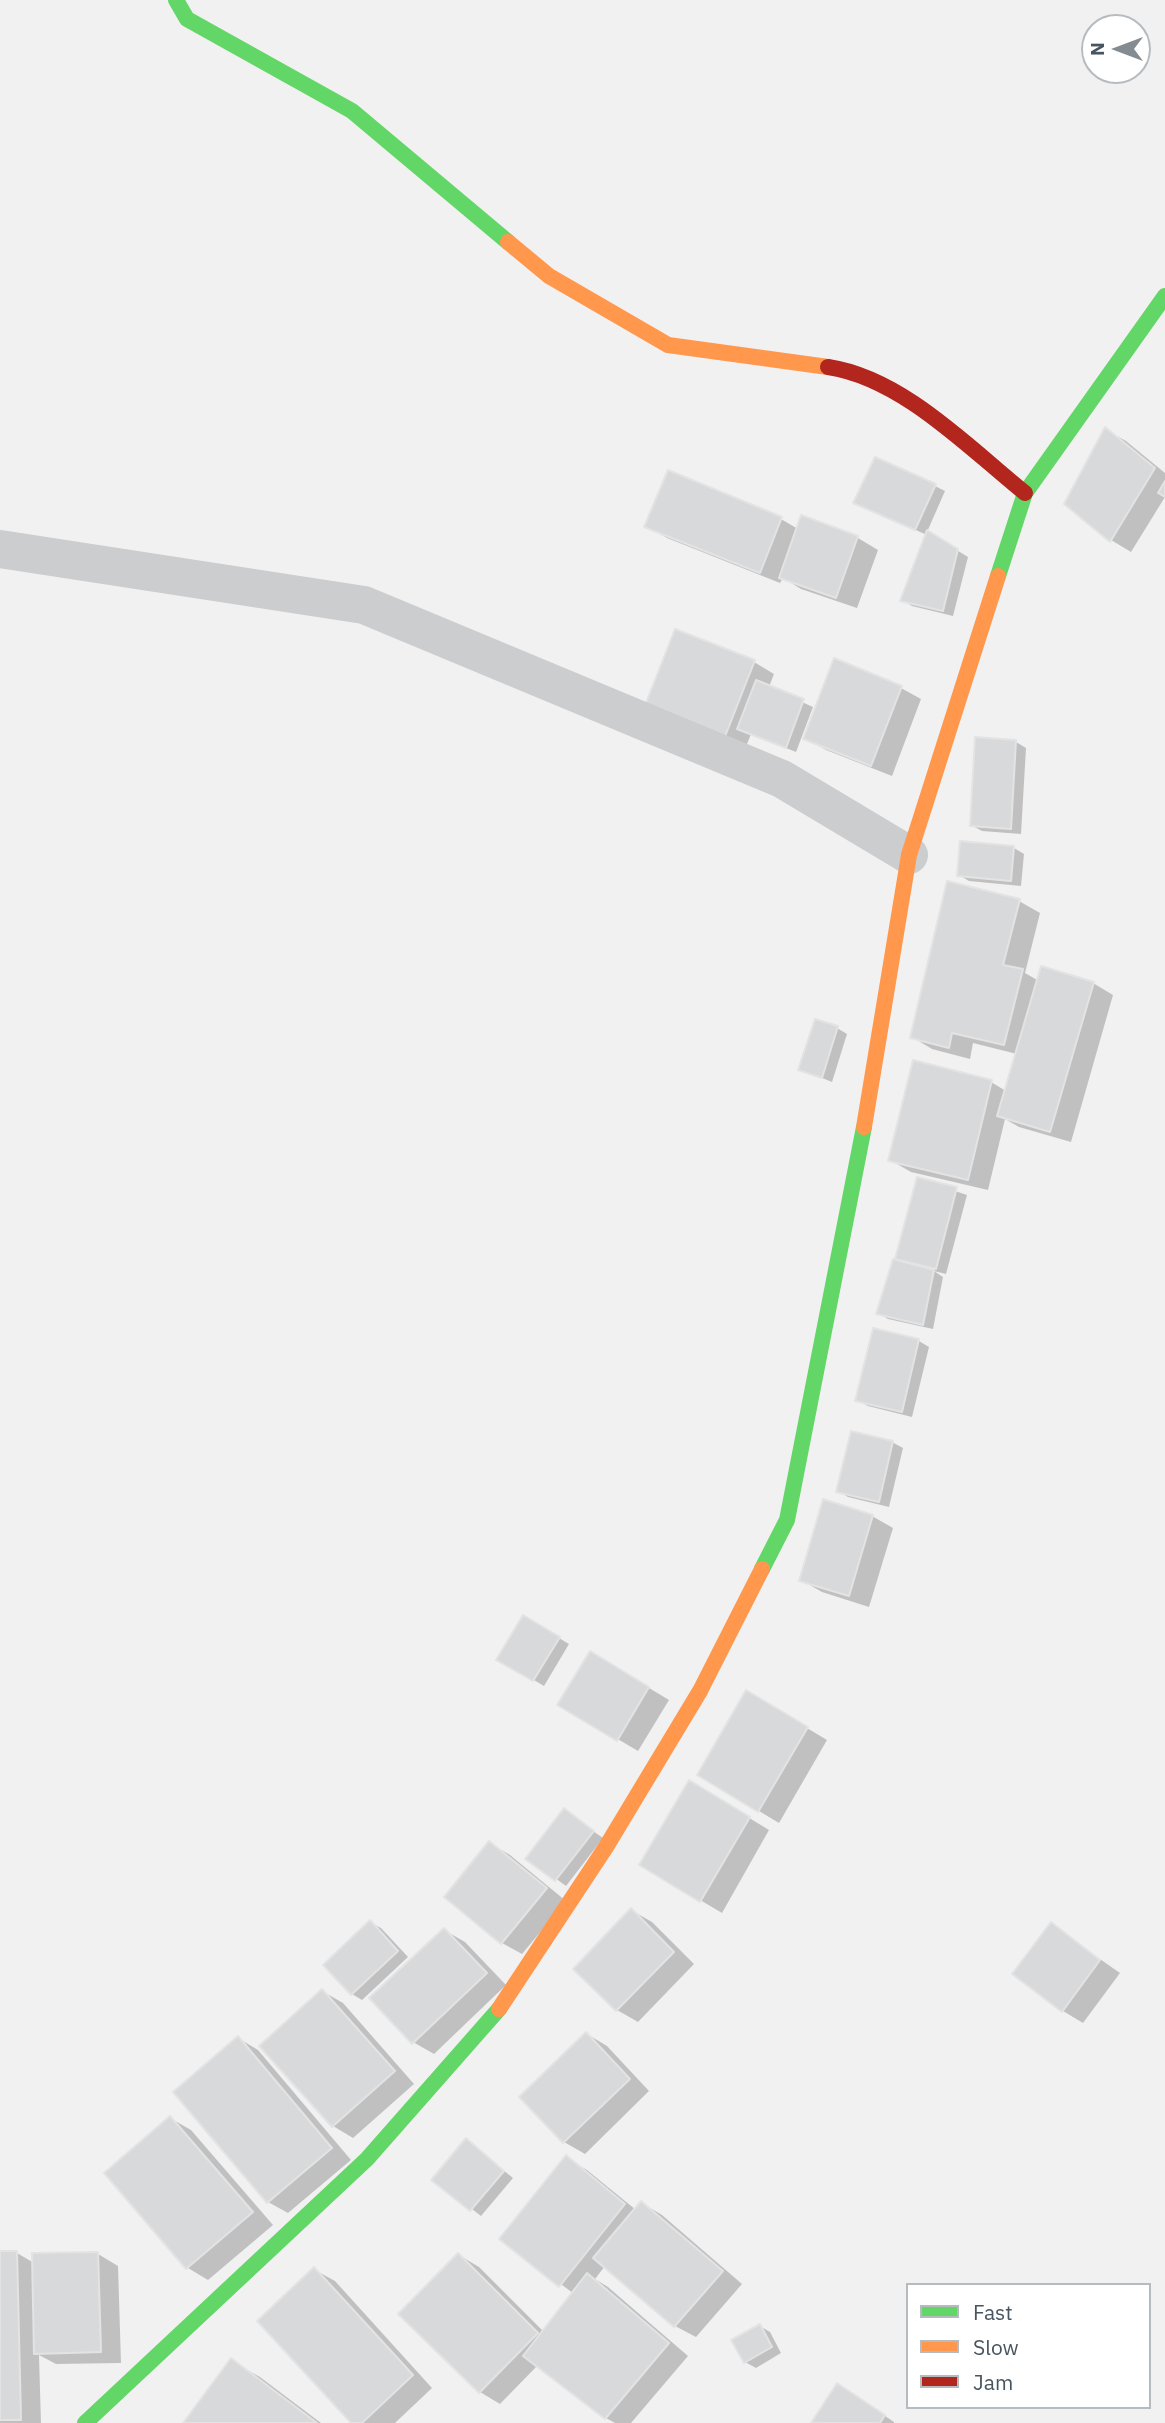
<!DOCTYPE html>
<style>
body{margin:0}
#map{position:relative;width:1165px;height:2423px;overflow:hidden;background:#f2f1f1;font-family:"IBM Plex Sans",sans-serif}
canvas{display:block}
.legend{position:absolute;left:906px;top:2283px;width:245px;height:126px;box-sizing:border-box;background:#fff;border:2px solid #b6bbbf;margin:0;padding:9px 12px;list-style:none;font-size:21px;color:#48555e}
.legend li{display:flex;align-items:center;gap:14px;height:35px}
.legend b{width:35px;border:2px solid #b6bbbf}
.north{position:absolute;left:1081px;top:14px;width:70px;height:70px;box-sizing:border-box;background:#fff;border:2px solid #b6bbbf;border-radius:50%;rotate:270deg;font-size:19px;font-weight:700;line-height:28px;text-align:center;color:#48555e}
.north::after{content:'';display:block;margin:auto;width:24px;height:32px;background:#848c91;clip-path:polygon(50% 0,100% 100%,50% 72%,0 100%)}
</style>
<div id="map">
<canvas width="1165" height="2423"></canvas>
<ul class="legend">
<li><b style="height:9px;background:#63d668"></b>Fast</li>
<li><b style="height:9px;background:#ff974d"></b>Slow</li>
<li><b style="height:9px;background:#b3261e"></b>Jam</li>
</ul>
<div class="north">N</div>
</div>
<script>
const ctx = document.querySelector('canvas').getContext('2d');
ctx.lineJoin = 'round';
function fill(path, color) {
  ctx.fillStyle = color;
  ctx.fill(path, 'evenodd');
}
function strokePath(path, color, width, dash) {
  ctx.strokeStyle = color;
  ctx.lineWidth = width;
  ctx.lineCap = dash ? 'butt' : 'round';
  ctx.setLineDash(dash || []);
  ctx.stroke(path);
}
const shadow = new Path2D(`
 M 1106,430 L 1126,441 L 1165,473 L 1165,497 L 1131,552 L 1111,540 L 1067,503 Z
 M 935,486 L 945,491 L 927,532 L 968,557 L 953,616 L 912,606 L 902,600 L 927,535 L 866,508 Z
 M 802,518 L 858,538 L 878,550 L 857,608 L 801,589 L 783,578 L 780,583 L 667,538 L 647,526 L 781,519 L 798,529 Z
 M 754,662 L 774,674 L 769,687 L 813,707 L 796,752 L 751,734 L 745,749 L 667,719 Z
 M 901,688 L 921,699 L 892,776 L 826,750 L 805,738 Z
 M 1016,742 L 1026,748 L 1021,834 L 982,831 L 971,825 Z
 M 1014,848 L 1024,854 L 1021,886 L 969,881 L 959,875 Z
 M 1019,901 L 1040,913 L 1025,973 L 1039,981 L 1093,983 L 1113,995 L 1071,1142 L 1019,1127 L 1005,1119 L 988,1190 L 911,1172 L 890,1160 L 991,1082 L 1006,1091 L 1017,1054 L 973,1043 L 970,1059 L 932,1049 L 912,1037 Z
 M 837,1028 L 847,1034 L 832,1082 L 800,1069 Z
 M 919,1179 L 967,1195 L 946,1274 L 934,1271 L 943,1277 L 933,1329 L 888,1319 L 878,1313 L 897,1260 Z
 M 874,1330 L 919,1341 L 929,1347 L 912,1417 L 868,1406 L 857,1400 Z
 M 892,1442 L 903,1448 L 889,1507 L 848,1497 L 838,1491 Z
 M 872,1516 L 893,1528 L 869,1607 L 822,1592 L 801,1580 Z
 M 524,1617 L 569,1644 L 544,1686 L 499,1659 Z
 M 611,1665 L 669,1700 L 638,1751 L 560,1705 Z
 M 747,1692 L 827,1740 L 779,1823 L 759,1811 Z
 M 710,1794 L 769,1830 L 722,1913 L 641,1865 Z
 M 564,1811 L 603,1838 L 566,1886 L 528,1858 Z
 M 490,1843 L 510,1855 L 566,1901 L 522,1954 L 502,1943 Z
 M 631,1910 L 652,1922 L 694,1964 L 638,2022 L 617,2010 L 575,1969 Z
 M 371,1923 L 381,1928 L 408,1957 L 362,2000 L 352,1994 Z
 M 1051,1925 L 1120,1973 L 1083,2023 L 1063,2011 Z
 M 444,1930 L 465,1942 L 506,1985 L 434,2054 L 413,2042 Z
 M 322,1991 L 343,2003 L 414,2084 L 353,2138 L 333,2126 Z
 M 587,2034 L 607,2046 L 649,2091 L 585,2154 L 564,2142 Z
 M 238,2038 L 258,2050 L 351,2160 L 288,2213 L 268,2202 Z
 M 170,2118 L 191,2130 L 273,2225 L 208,2280 L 188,2268 L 107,2173 Z
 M 467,2141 L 513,2178 L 481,2216 L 434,2180 Z
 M 566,2158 L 587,2170 L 636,2210 L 642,2203 L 662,2215 L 742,2284 L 696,2337 L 675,2326 L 605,2266 L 595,2279 L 608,2287 L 688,2356 L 631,2423 L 615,2423 L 606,2418 L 538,2365 L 500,2404 L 480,2392 L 459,2255 L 479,2267 L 544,2332 L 574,2294 L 502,2239 Z
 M 0,2253 L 17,2253 L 34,2263 L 98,2254 L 118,2266 L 121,2363 L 56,2364 L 39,2355 L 41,2423 L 0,2423 Z
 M 315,2270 L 335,2281 L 432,2388 L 395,2423 L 353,2423 Z
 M 760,2326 L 770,2332 L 781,2353 L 756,2368 L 745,2362 Z
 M 231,2361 L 260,2377 L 321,2423 L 185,2423 Z
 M 848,2391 L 894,2422 L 894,2423 L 813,2423 Z`);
const building = new Path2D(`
 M 1105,427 L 1155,468 L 1110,542 L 1064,504 Z
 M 875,457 L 936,484 L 915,530 L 853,503 Z
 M 668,470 L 782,517 L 760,573 L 644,527 Z
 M 1165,481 L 1165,497 L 1158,493 Z
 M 801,515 L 858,536 L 836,598 L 779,578 Z
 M 927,530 L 958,549 L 943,611 L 900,601 Z
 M 675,629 L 755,660 L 724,739 L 644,708 Z
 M 834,658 L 902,686 L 871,766 L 803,739 Z
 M 756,680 L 804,699 L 786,748 L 737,729 Z
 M 975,737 L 1016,740 L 1011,829 L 970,826 Z
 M 960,841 L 1014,846 L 1011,881 L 957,876 Z
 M 947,881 L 1020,899 L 1003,965 L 1023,969 L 1004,1045 L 952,1033 L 949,1048 L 910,1038 Z
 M 1041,966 L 1094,982 L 1050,1132 L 997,1116 Z
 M 815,1019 L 838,1026 L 822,1078 L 798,1070 Z
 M 913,1060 L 992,1080 L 968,1180 L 888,1161 Z
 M 917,1177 L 957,1187 L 936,1269 L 895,1259 Z
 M 893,1259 L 934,1270 L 923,1325 L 876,1314 Z
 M 873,1328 L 919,1339 L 902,1412 L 855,1401 Z
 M 851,1431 L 893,1441 L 879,1502 L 836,1492 Z
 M 823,1499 L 873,1515 L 849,1596 L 799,1581 Z
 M 523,1615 L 560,1637 L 533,1681 L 496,1660 Z
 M 590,1651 L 649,1687 L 617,1741 L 557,1705 Z
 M 746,1690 L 808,1727 L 758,1812 L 697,1775 Z
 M 689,1780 L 750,1817 L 700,1902 L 639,1865 Z
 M 564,1808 L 594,1831 L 555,1881 L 525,1859 Z
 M 489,1841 L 547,1888 L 501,1944 L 444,1897 Z
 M 631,1908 L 674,1952 L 616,2011 L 573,1969 Z
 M 370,1920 L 398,1951 L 351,1995 L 323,1965 Z
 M 1051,1922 L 1100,1960 L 1062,2012 L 1012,1974 Z
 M 444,1928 L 487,1973 L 412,2044 L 369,1998 Z
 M 322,1989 L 395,2071 L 332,2127 L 259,2046 Z
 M 586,2032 L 630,2079 L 563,2143 L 519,2097 Z
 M 238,2036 L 332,2148 L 267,2203 L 173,2092 Z
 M 170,2116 L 253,2212 L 186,2269 L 104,2173 Z
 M 466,2138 L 504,2171 L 470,2211 L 431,2180 Z
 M 566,2155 L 625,2204 L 559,2287 L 499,2239 Z
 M 641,2201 L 723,2271 L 674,2327 L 593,2258 Z
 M 0,2251 L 17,2251 L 21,2420 L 0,2420 Z
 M 98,2252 L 101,2352 L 34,2354 L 32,2253 Z
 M 458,2253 L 538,2333 L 479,2393 L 398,2314 Z
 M 314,2267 L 413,2375 L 362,2423 L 351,2423 L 257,2321 Z
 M 587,2273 L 669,2343 L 605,2419 L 523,2356 Z
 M 760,2324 L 772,2347 L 744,2363 L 731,2340 Z
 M 231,2358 L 317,2423 L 183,2423 Z
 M 837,2383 L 885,2415 L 880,2423 L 811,2423 Z`);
const street = new Path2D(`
 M 0,549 L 364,605 L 782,779 L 909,855`);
const fast = new Path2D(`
 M 176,0 L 187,19 L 352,111 L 508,242
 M 998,576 L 1025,493 L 1165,296
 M 762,1569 L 787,1520 L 864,1127
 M 85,2423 L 367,2159 L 499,2009`);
const slow = new Path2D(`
 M 508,242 L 549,276 L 668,345 L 828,367
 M 864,1127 L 909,855 L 998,576
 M 499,2009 L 606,1847 L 700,1691 L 762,1569`);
const jam = new Path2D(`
 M 828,367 C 902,378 968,447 1025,493`);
fill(shadow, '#0003');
fill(building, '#d8d9da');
strokePath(building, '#e3e3e4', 2);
strokePath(street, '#cbcdcf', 38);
strokePath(fast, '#63d668', 16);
strokePath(slow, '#ff974d', 16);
strokePath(jam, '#b3261e', 16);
</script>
